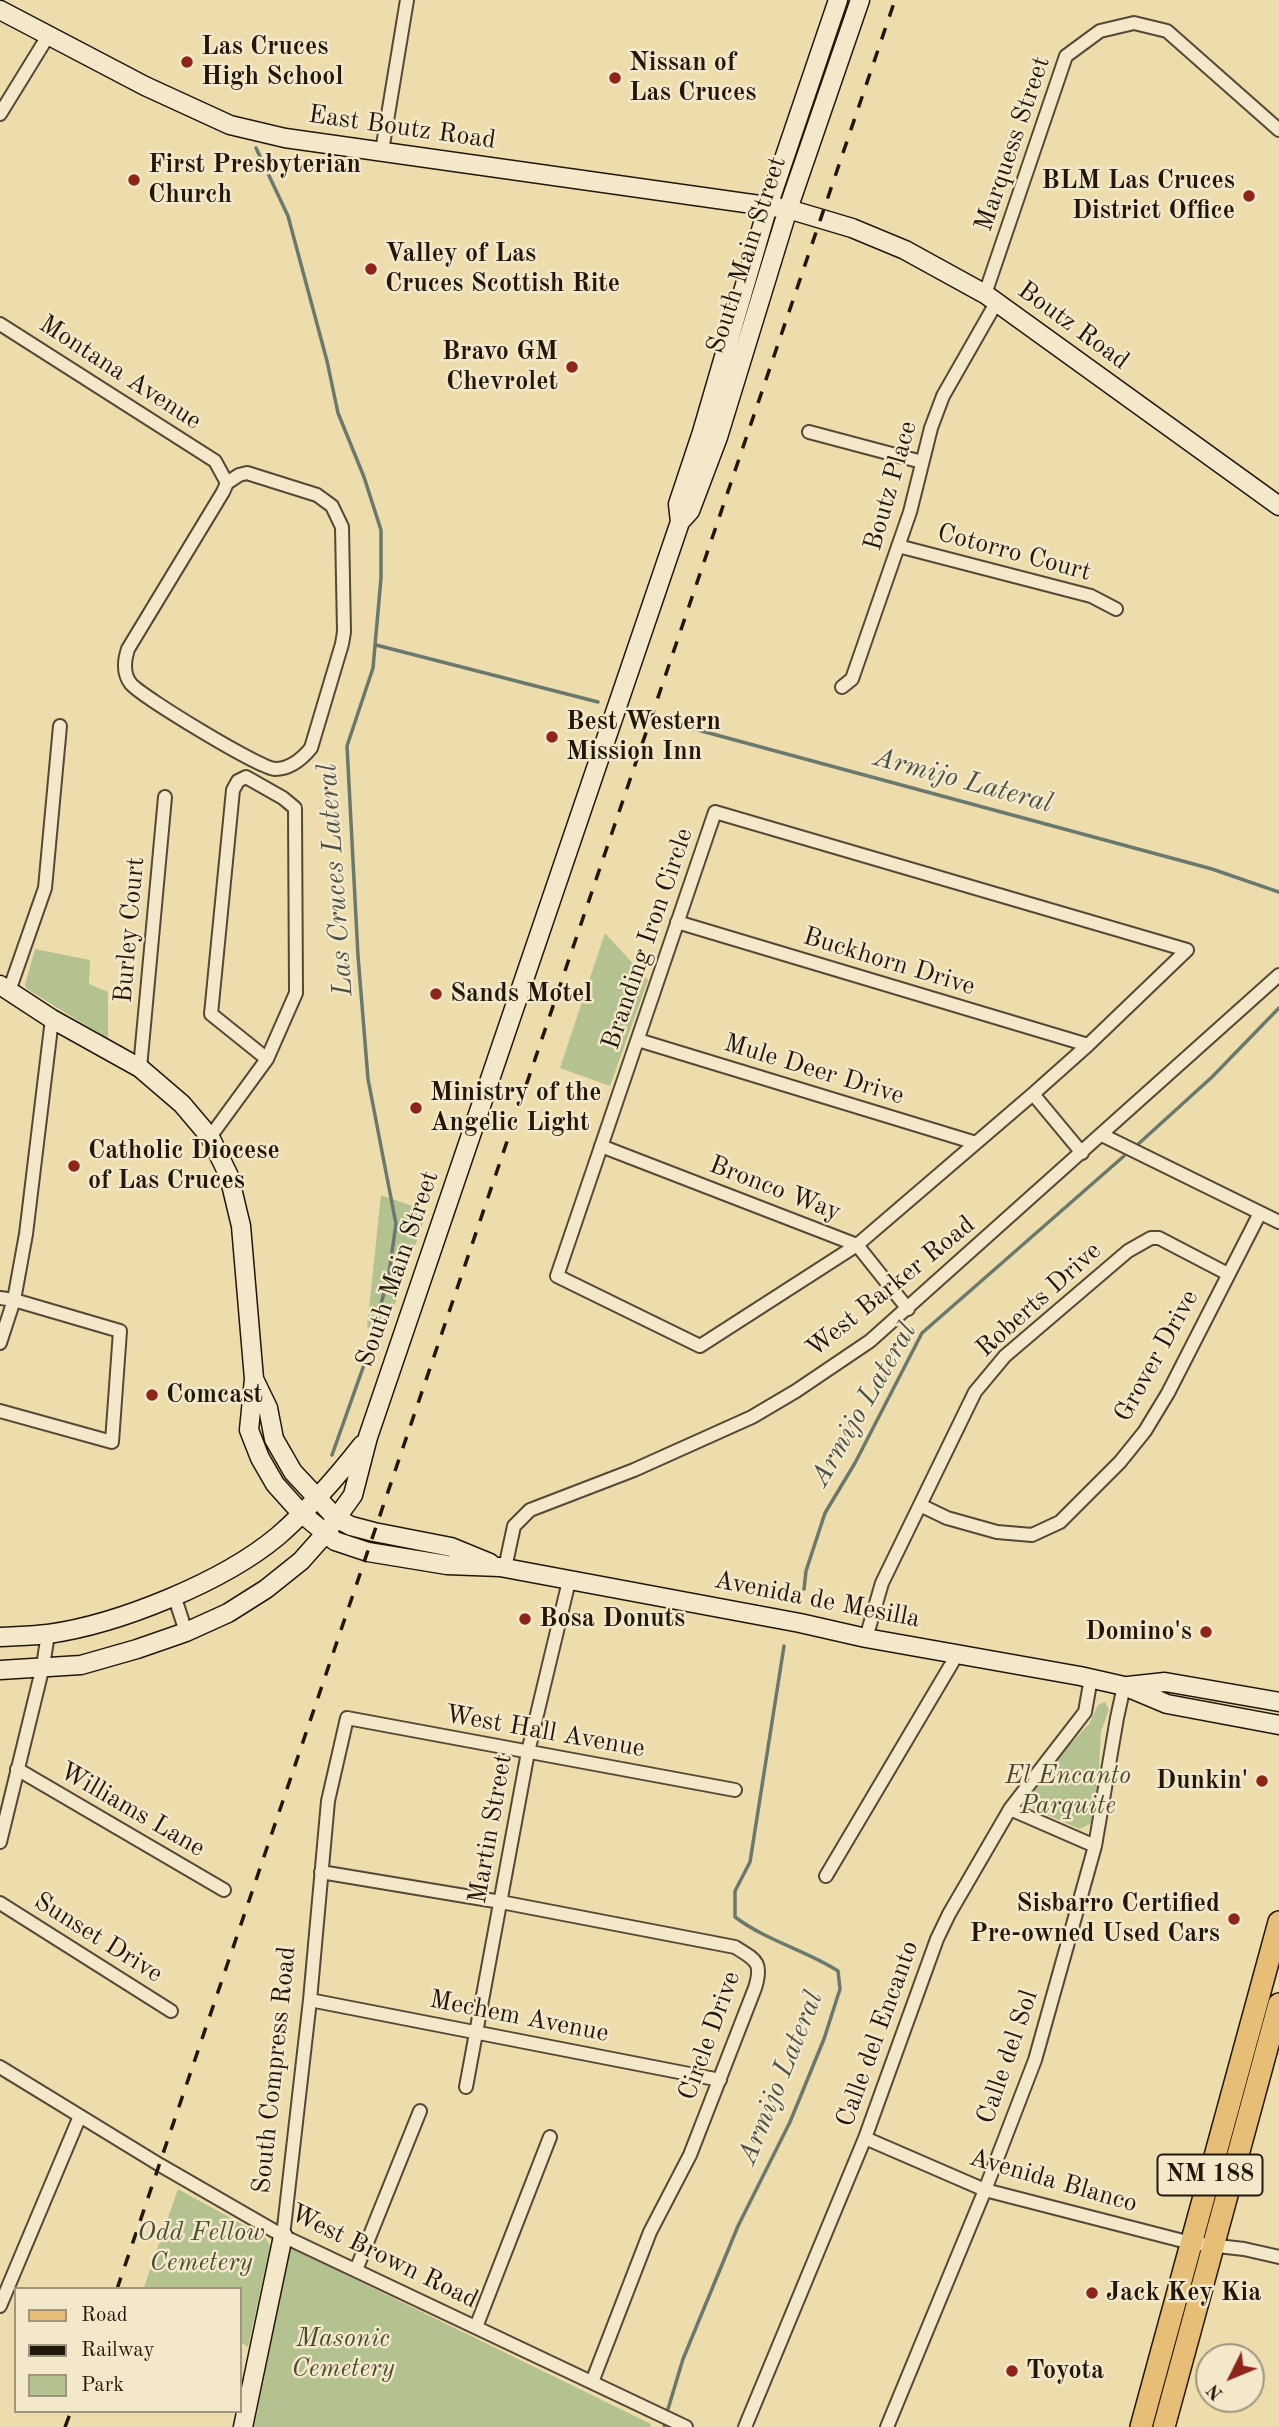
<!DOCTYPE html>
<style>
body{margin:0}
#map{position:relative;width:1279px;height:2427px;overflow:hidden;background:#edddad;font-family:"Old Standard TT",serif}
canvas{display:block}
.legend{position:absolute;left:14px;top:2287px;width:228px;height:126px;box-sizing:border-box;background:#f3e9ca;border:2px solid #a0957e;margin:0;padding:9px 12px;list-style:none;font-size:21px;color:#23170b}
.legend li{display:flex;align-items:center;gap:14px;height:35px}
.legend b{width:35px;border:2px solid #a0957e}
.north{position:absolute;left:1195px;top:2343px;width:70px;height:70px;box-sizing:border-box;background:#f3e9ca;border:2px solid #a0957e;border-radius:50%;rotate:227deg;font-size:19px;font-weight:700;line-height:28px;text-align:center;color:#23170b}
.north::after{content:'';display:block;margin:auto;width:24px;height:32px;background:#8f2418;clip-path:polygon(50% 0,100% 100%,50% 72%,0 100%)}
</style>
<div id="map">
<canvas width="1279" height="2427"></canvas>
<ul class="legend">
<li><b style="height:9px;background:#e6be76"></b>Road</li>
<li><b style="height:9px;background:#23170b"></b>Railway</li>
<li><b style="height:19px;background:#b3c28e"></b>Park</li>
</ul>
<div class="north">N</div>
</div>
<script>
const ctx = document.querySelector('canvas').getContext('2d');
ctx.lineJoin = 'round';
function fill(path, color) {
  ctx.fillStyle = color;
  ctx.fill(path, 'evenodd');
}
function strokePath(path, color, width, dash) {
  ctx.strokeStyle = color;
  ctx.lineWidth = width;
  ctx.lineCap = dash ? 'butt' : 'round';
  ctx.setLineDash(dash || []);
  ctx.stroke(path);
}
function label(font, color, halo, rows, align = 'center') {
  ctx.font = font + ' "Old Standard TT",serif';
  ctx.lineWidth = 5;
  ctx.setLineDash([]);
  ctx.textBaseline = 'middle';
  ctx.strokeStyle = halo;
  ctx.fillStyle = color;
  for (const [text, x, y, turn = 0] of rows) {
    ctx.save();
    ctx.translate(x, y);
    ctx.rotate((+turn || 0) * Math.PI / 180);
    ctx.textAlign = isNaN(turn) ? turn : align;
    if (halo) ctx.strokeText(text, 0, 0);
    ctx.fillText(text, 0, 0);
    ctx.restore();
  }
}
const green = new Path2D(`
 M 605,933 L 648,980 L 610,1086 L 560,1068 Z
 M 35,949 L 90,960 L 89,984 L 108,992 L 108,1039 L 27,989 L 25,985 Z
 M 381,1195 L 427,1211 L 385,1333 L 367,1327 Z
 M 1105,1702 L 1109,1710 L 1101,1731 L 1097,1801 L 1092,1823 L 1080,1829 L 1033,1809 L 1031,1797 L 1045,1771 L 1089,1724 L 1098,1705 Z
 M 178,2189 L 265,2237 L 270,2246 L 248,2347 L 240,2342 L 240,2289 L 144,2287 Z
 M 291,2248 L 651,2424 L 650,2427 L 254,2427 Z`);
const stream = new Path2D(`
 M 256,148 L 288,216 L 327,361 L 338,413 L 364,477 L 381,530 L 381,578 L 373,668 L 347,746 L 358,956 L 368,1079 L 396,1224 L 389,1273 L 370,1348 L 332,1455
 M 376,645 L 598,702
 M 635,713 L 1212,869 L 1279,892
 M 1135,1147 L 1212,1077 L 1279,1008
 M 804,1589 L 806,1571 L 825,1513 L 855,1463 L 922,1333 L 1124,1156
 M 668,2409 L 683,2359 L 738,2226 L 790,2122 L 824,2039 L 840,1989 L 838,1971 C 805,1950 767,1941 735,1917 L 735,1891 L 750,1862 L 784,1646
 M 664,2427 L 665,2424`);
const street = new Path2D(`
 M 0,114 L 48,36
 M 382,151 L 407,0
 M 985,294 L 1066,56 L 1100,31 L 1134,23 L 1167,31 L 1279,130
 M 0,324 L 215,461 L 227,483 L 223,492 L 128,649 C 124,661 123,674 131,684 C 144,698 259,768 275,769 C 290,769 302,759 311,748 L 342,644 L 344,632 L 342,527 L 332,506 L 317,495 L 247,473 L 239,475 L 227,483
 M 809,432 L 922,462
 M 898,546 L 1091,596 L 1116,609
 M 842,687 L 852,679 L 910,512 L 931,428 L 943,396 L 996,303
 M 715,812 L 1187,950 L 1088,1045 L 1033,1094 L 857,1245 L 700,1346 L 557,1276 Z
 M 677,922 L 1088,1045
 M 9,991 L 45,888 L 60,726
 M 638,1040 L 976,1143
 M 140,1068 L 165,797
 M 1033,1094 L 1082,1153
 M 1102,1135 L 1279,1222
 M 210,1137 L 267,1059 L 296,993 L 295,808 L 283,798 L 246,777 L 238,781 L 233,790 L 211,1014 L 267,1059
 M 601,1146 L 857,1245 L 908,1309
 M 0,1298 L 14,1300 L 120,1331 L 112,1442 L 0,1411
 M 0,1343 L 14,1300 L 26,1234 L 52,1019
 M 920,1505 L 947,1518 L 997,1532 L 1032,1535 L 1060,1522 L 1120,1462 L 1145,1431 L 1168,1393 L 1260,1213
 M 505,1568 L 514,1526 L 530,1510 L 634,1470 L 752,1417 L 796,1391 L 870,1341 L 1279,975
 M 174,1595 L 186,1632
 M 866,1638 L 882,1583 L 975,1392 L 1005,1356 L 1128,1251 L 1151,1238 L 1159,1238 L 1228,1274
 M 17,1769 L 224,1890
 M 1010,1809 L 1095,1846
 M 0,1842 L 43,1666 L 48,1634
 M 321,1872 L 501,1902 L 735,1947 C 756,1960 763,1962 755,1988 L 690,2155 L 650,2232 L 592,2382
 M 826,1876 L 958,1653
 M 0,1903 L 171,2011
 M 310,2000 L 720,2080
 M 0,2067 L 160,2165 L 283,2236 L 686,2427
 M 466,2087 L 528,1752 L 569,1581
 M 865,2138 L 985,2190 L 1191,2243 L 1244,2249 L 1279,2257
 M 283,2236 L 310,2000 L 328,1801 L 347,1718 L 735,1790
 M 356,2270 L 420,2111
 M 0,2306 L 80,2116
 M 476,2327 L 550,2137
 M 745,2427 L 865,2138 L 937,1939 L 949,1914 L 1010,1809 L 1085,1712 L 1091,1678
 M 887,2427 L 985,2190 L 1035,2060 L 1095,1846 L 1117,1718 L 1124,1686`);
const secondary = new Path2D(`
 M 0,10 L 145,86 L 230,125 L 285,138 L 788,209 L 852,228 L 905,250 L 985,294 L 1279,506
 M 680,522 L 678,504 L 702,432 L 768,206 L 838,0
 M 0,985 L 52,1019 L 140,1068 L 182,1104 L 210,1137 L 229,1176 L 241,1226 L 254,1379 L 249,1430 L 260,1458 L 275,1484 L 301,1513 L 335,1541 L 368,1552 L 447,1565 L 500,1567 L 800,1623 L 866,1638 L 1080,1676 L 1124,1686 L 1167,1704 L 1279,1725
 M 254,1379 L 268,1408 L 274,1439 L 293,1472 L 336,1518 L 351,1526 L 374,1532 L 451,1547 L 490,1563
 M 0,1637 C 16,1636 32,1636 48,1634 C 119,1624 223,1582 278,1536 C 309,1509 337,1477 362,1445
 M 0,1670 L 81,1665 L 137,1649 L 186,1632 L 228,1613 L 266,1589 L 301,1561 L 325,1534 L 353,1495 L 368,1437 L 680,522 L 690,511 L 718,437 L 788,209 L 860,0
 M 1128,1686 L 1165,1682 L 1279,1702
 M 243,2427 L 283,2236`);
const primary = new Path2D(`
 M 1141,2427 L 1279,1922
 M 1164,2427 L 1279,2004`);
const rail = new Path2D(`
 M 117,2289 L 895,0
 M 65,2427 L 71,2411`);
const markers = [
 [187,62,7,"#8f2418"],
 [615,78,7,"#8f2418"],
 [134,180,7,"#8f2418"],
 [1249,196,7,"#8f2418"],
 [371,269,7,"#8f2418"],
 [572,367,7,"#8f2418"],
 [552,737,7,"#8f2418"],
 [436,994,7,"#8f2418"],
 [416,1108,7,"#8f2418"],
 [74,1166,7,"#8f2418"],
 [152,1395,7,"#8f2418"],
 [525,1619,7,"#8f2418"],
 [1206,1632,7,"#8f2418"],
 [1262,1781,7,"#8f2418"],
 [1234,1919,7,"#8f2418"],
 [1092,2293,7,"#8f2418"],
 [1012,2371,7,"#8f2418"]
];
const shields = [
 [1210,2175,105]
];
const shieldNames = [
 ["NM 188",1210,2175]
];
const poiNames = [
 ["Las Cruces",201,47],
 ["High School",201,77],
 ["Nissan of",629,63],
 ["Las Cruces",629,93],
 ["First Presbyterian",148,165],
 ["Church",148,195],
 ["BLM Las Cruces",1235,181,"right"],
 ["District Office",1235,211,"right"],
 ["Valley of Las",385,254],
 ["Cruces Scottish Rite",385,284],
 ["Bravo GM",558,352,"right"],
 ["Chevrolet",558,382,"right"],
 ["Best Western",566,722],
 ["Mission Inn",566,752],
 ["Sands Motel",450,994],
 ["Ministry of the",430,1093],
 ["Angelic Light",430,1123],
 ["Catholic Diocese",88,1151],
 ["of Las Cruces",88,1181],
 ["Comcast",166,1395],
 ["Bosa Donuts",539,1619],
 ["Domino's",1192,1632,"right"],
 ["Dunkin'",1248,1781,"right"],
 ["Sisbarro Certified",1220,1904,"right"],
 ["Pre-owned Used Cars",1220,1934,"right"],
 ["Jack Key Kia",1106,2293],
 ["Toyota",1026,2371]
];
const streetNames = [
 ["East Boutz Road",402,128,8],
 ["Marquess Street",1013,144,-71],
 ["South Main Street",747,255,-72],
 ["Boutz Road",1073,326,36],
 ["Montana Avenue",120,373,33],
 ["Boutz Place",891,486,-74],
 ["Cotorro Court",1014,553,15],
 ["Burley Court",130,930,-85],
 ["Branding Iron Circle",648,939,-71],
 ["Buckhorn Drive",889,962,17],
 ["Mule Deer Drive",814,1070,17],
 ["Bronco Way",775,1189,21],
 ["South Main Street",398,1269,-71],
 ["West Barker Road",891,1287,-39],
 ["Roberts Drive",1039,1300,-42],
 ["Grover Drive",1157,1356,-61],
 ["Avenida de Mesilla",817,1600,11],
 ["West Hall Avenue",545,1732,10],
 ["Williams Lane",132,1810,30],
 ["Martin Street",491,1829,-80],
 ["Sunset Drive",98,1938,32],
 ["Mechem Avenue",519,2017,11],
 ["Calle del Encanto",878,2034,-70],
 ["Circle Drive",710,2036,-70],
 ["Calle del Sol",1008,2057,-71],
 ["South Compress Road",275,2070,-84],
 ["Avenida Blanco",1053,2181,16],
 ["West Brown Road",384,2257,26]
];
const parkNames = [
 ["El Encanto",1068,1776],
 ["Parquite",1068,1806],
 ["Odd Fellow",201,2233],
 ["Cemetery",201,2263],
 ["Masonic",343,2339],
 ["Cemetery",343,2369]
];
const waterNames = [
 ["Armijo Lateral",963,781,15],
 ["Las Cruces Lateral",336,880,-94],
 ["Armijo Lateral",864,1405,-60],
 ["Armijo Lateral",781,2078,-68]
];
fill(green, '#b3c28e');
strokePath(stream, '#6a796d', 3.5);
strokePath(street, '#564834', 16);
strokePath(secondary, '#23170b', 21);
strokePath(primary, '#23170b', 24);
strokePath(street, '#f3e9ca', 12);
strokePath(secondary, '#f3e9ca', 18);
strokePath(primary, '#e6be76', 21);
strokePath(rail, '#23170b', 3.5, [12, 12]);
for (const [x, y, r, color] of markers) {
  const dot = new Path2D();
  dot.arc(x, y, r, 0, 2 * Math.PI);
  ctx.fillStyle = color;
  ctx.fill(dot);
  strokePath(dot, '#f3e9ca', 2.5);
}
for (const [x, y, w] of shields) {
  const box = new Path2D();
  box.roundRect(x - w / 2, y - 20.5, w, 41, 5);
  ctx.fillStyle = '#f3e9ca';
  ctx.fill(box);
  strokePath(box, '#23170b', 2);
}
label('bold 24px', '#23170b', null, shieldNames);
label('bold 26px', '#23170b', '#f3e9ca', poiNames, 'left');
label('26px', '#23170b', '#f3e9ca', streetNames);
label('italic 26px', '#4e4a32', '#f3e9ca', parkNames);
label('italic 28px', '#4c5044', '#f3e9ca', waterNames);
</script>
